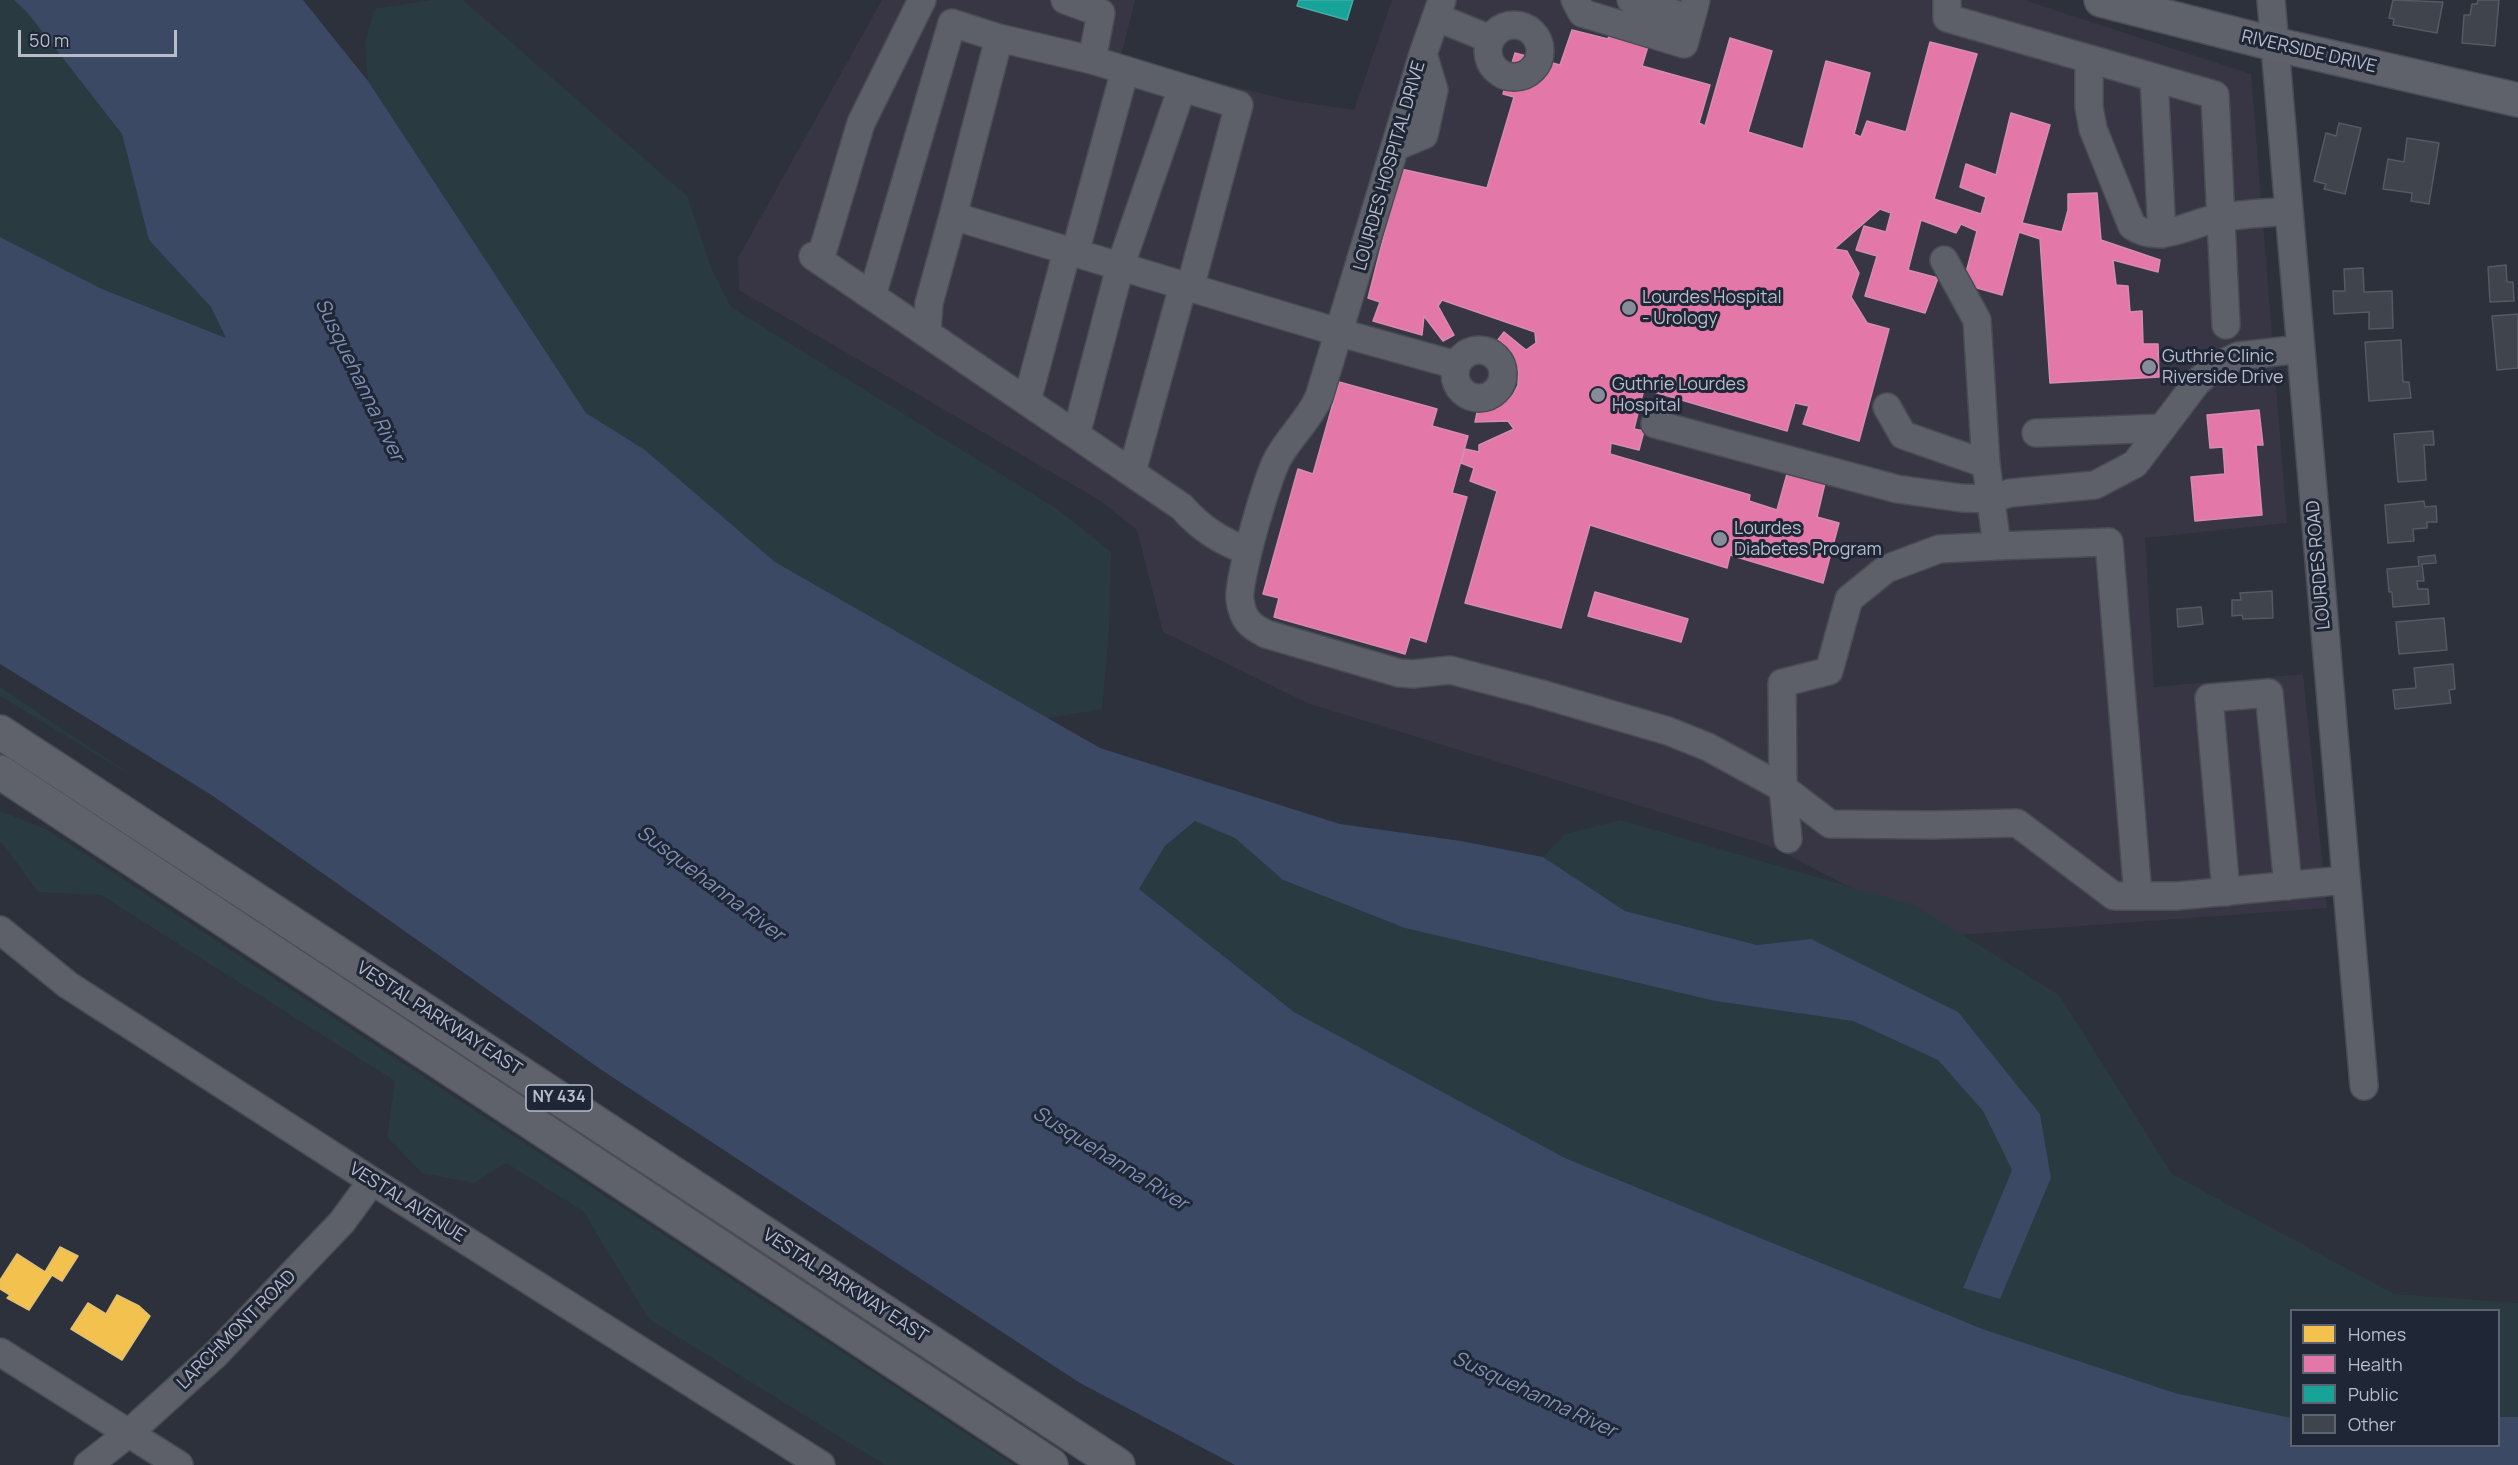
<!DOCTYPE html>
<style>
body{margin:0}
#map{position:relative;width:2518px;height:1465px;overflow:hidden;background:#2c313b;font-family:Manrope,sans-serif}
canvas{display:block}
.legend{position:absolute;left:2290px;top:1309px;width:210px;height:138px;box-sizing:border-box;background:#1f2636;border:2px solid #5c6272;margin:0;padding:8px 10px;list-style:none;font-size:18px;color:#b7bdcb}
.legend li{display:flex;align-items:center;gap:12px;height:30px}
.legend b{width:30px;border:2px solid #5c6272}
.scale{position:absolute;left:18px;top:30px;width:159px;height:27px;box-sizing:border-box;border:3px solid #b7bdcb;border-top:0;padding-left:8px;font-size:18px;line-height:21px;white-space:nowrap;color:#b7bdcb;-webkit-text-stroke:4px #1f2636;paint-order:stroke}
</style>
<div id="map">
<canvas width="2518" height="1465"></canvas>
<ul class="legend">
<li><b style="height:16px;background:#f2c14e"></b>Homes</li>
<li><b style="height:16px;background:#e377a8"></b>Health</li>
<li><b style="height:16px;background:#17a398"></b>Public</li>
<li><b style="height:16px;background:#40454d"></b>Other</li>
</ul>
<div class="scale">50 m</div>
</div>
<script>
const ctx = document.querySelector('canvas').getContext('2d');
ctx.lineJoin = 'round';
function fill(path, color) {
  ctx.fillStyle = color;
  ctx.fill(path, 'evenodd');
}
function strokePath(path, color, width, dash) {
  ctx.strokeStyle = color;
  ctx.lineWidth = width;
  ctx.lineCap = dash ? 'butt' : 'round';
  ctx.setLineDash(dash || []);
  ctx.stroke(path);
}
function label(font, color, halo, rows, align = 'center') {
  ctx.font = font + ' Manrope,sans-serif';
  ctx.lineWidth = 6;
  ctx.setLineDash([]);
  ctx.textBaseline = 'middle';
  ctx.strokeStyle = halo;
  ctx.fillStyle = color;
  for (const [text, x, y, turn = 0] of rows) {
    ctx.save();
    ctx.translate(x, y);
    ctx.rotate((+turn || 0) * Math.PI / 180);
    ctx.textAlign = isNaN(turn) ? turn : align;
    if (halo) ctx.strokeText(text, 0, 0);
    ctx.fillText(text, 0, 0);
    ctx.restore();
  }
}
const medical = new Path2D(`
 M 882,0 L 1135,0 L 1121,57 L 1287,100 L 1354,110 L 1392,0 L 2024,0 L 2251,74 L 2287,523 L 2145,538 L 2154,687 L 2303,674 L 2327,908 L 1945,936 L 1770,846 L 1307,703 L 1163,632 L 1137,530 L 1099,500 L 739,290 L 738,258 Z`);
const green = new Path2D(`
 M 0,0 L 14,0 L 27,11 L 122,134 L 149,240 L 211,307 L 227,339 L 102,289 L 0,237 Z
 M 431,0 L 463,0 L 687,196 L 711,267 L 731,307 L 1057,509 L 1111,552 L 1109,630 L 1102,709 L 1047,718 L 775,562 L 645,450 L 586,413 L 368,81 L 365,44 L 374,9 Z
 M 0,687 L 137,779 L 0,696 Z
 M 0,811 L 48,830 L 1014,1465 L 885,1465 L 649,1319 L 583,1211 L 506,1163 L 474,1183 L 422,1173 L 387,1137 L 395,1081 L 101,895 L 38,892 L 3,844 L 0,843 Z
 M 1620,820 L 1916,906 L 2059,995 L 2172,1174 L 2394,1294 L 2518,1303 L 2518,1417 L 2499,1417 L 2498,1310 L 2292,1310 L 2292,1418 L 2287,1418 L 2175,1393 L 1985,1330 L 1565,1158 L 1294,1012 L 1139,889 L 1165,846 L 1196,821 L 1235,838 L 1283,880 L 1405,928 L 1715,1001 L 1853,1021 L 1938,1060 L 1983,1111 L 2012,1170 L 1963,1287 L 2000,1299 L 2051,1178 L 2040,1114 L 1811,939 L 1758,945 L 1625,911 L 1543,857 L 1565,834 Z`);
const water = new Path2D(`
 M 14,0 L 303,0 L 368,81 L 586,413 L 645,450 L 775,562 L 1100,748 L 1340,824 L 1461,841 L 1543,857 L 1625,911 L 1757,945 L 1811,939 L 1958,1012 L 2040,1114 L 2051,1178 L 2000,1299 L 1963,1288 L 2012,1170 L 1983,1111 L 1938,1060 L 1853,1021 L 1715,1001 L 1405,928 L 1283,880 L 1235,838 L 1195,821 L 1165,846 L 1139,889 L 1294,1012 L 1565,1158 L 1985,1330 L 2175,1393 L 2291,1418 L 2292,1446 L 2498,1446 L 2499,1417 L 2518,1417 L 2518,1465 L 1235,1465 L 1080,1383 L 603,1071 L 213,796 L 0,664 L 0,237 L 102,289 L 226,338 L 211,307 L 149,240 L 122,134 L 27,12 Z`);
const homes = new Path2D(`
 M 60,1247 L 78,1256 L 62,1281 L 52,1275 L 29,1310 L 7,1298 L 10,1295 L 0,1289 L 0,1280 L 17,1254 L 45,1272 Z
 M 117,1295 L 139,1306 L 150,1316 L 122,1360 L 71,1329 L 88,1303 L 106,1314 Z`);
const health = new Path2D(`
 M 1617,9 L 1656,20 L 1642,66 L 1710,85 L 1699,123 L 1705,126 L 1730,38 L 1772,51 L 1748,132 L 1803,149 L 1826,61 L 1870,73 L 1854,134 L 1861,137 L 1867,121 L 1906,132 L 1930,42 L 1977,54 L 1934,199 L 1981,214 L 1986,197 L 1960,187 L 1966,164 L 1996,175 L 2011,113 L 2050,125 L 2022,223 L 2062,232 L 2068,210 L 2068,194 L 2097,193 L 2101,240 L 2160,260 L 2158,272 L 2113,260 L 2116,285 L 2128,286 L 2130,312 L 2142,311 L 2143,344 L 2158,344 L 2159,377 L 2050,383 L 2040,239 L 2019,232 L 2002,295 L 1963,284 L 1977,231 L 1961,224 L 1956,233 L 1921,220 L 1908,270 L 1938,278 L 1925,313 L 1865,296 L 1877,256 L 1856,250 L 1864,226 L 1886,232 L 1891,213 L 1880,209 L 1834,249 L 1847,251 L 1859,273 L 1851,297 L 1867,323 L 1889,329 L 1859,441 L 1803,424 L 1809,406 L 1795,403 L 1787,431 L 1644,389 L 1634,429 L 1644,431 L 1639,450 L 1611,443 L 1610,454 L 1750,495 L 1749,501 L 1777,510 L 1787,474 L 1825,483 L 1817,517 L 1839,523 L 1823,583 L 1730,555 L 1727,568 L 1590,525 L 1561,628 L 1465,603 L 1497,491 L 1470,481 L 1474,468 L 1461,463 L 1465,449 L 1479,452 L 1479,445 L 1514,429 L 1508,421 L 1475,422 L 1479,404 L 1496,404 L 1513,395 L 1518,385 L 1518,370 L 1509,358 L 1494,345 L 1504,332 L 1526,350 L 1536,343 L 1535,332 L 1442,300 L 1438,306 L 1454,335 L 1443,341 L 1424,316 L 1422,335 L 1373,321 L 1380,302 L 1368,298 L 1401,169 L 1487,188 L 1514,97 L 1503,94 L 1515,53 L 1560,65 L 1572,30 L 1608,39 Z
 M 1339,382 L 1437,409 L 1432,426 L 1468,436 L 1452,493 L 1467,497 L 1426,642 L 1410,637 L 1405,654 L 1274,617 L 1279,598 L 1263,594 L 1298,469 L 1313,474 Z
 M 2259,410 L 2263,445 L 2256,445 L 2262,515 L 2195,521 L 2191,477 L 2225,474 L 2223,447 L 2210,448 L 2207,415 Z
 M 1595,592 L 1688,619 L 1681,642 L 1588,616 Z`);
const public = new Path2D(`
 M 1299,0 L 1353,0 L 1347,20 L 1297,6 Z`);
const building = new Path2D(`
 M 2393,0 L 2443,2 L 2437,33 L 2393,25 L 2394,19 L 2389,18 Z
 M 2478,0 L 2499,0 L 2495,46 L 2462,43 L 2464,15 L 2470,15 L 2472,4 L 2477,4 Z
 M 2339,123 L 2361,128 L 2345,194 L 2324,189 L 2326,184 L 2314,181 L 2326,133 L 2336,136 Z
 M 2407,138 L 2439,143 L 2429,204 L 2411,201 L 2412,193 L 2383,189 L 2388,159 L 2404,162 Z
 M 2506,265 L 2507,282 L 2513,282 L 2514,301 L 2490,302 L 2488,267 Z
 M 2363,268 L 2364,292 L 2392,291 L 2393,328 L 2369,329 L 2369,312 L 2334,314 L 2333,291 L 2345,291 L 2344,269 Z
 M 2518,314 L 2518,368 L 2497,370 L 2492,316 Z
 M 2401,340 L 2403,382 L 2409,382 L 2411,398 L 2369,401 L 2365,342 Z
 M 2433,431 L 2434,445 L 2424,445 L 2426,480 L 2398,482 L 2394,434 Z
 M 2424,501 L 2425,507 L 2436,506 L 2437,522 L 2427,522 L 2427,528 L 2413,529 L 2414,541 L 2388,543 L 2385,505 Z
 M 2435,555 L 2436,563 L 2422,564 L 2424,581 L 2417,581 L 2418,589 L 2428,589 L 2429,604 L 2393,607 L 2392,592 L 2389,592 L 2387,569 L 2419,566 L 2418,557 Z
 M 2272,591 L 2273,618 L 2243,619 L 2242,615 L 2232,616 L 2232,600 L 2241,600 L 2240,593 Z
 M 2201,607 L 2203,624 L 2178,627 L 2177,609 Z
 M 2444,618 L 2447,650 L 2399,654 L 2396,622 Z
 M 2453,664 L 2455,689 L 2449,690 L 2451,703 L 2395,709 L 2393,690 L 2416,688 L 2414,668 Z`);
const minor = new Path2D(`
 M 1442,0 L 1423,54 L 1319,397 C 1309,420 1290,436 1278,458 C 1268,475 1237,581 1240,600 C 1243,620 1249,625 1266,634 L 1399,673 L 1413,674 L 1450,670 L 1538,693 L 1668,731 L 1708,747 L 1783,788 L 1788,839
 M 1575,0 L 1582,13 L 1684,44 L 1691,19
 M 1631,0 L 1691,19 L 1696,0
 M 1947,0 L 1947,18 L 2215,95 L 2226,325
 M 2271,0 L 2364,1086
 M 1436,17 L 1490,39
 M1488 51a26 26 0 1 1 52 0a26 26 0 1 1-52 0Z
 M 1092,60 L 1239,105 L 1190,288
 M 2089,60 L 2089,107 L 2093,129 L 2132,226 C 2161,246 2193,221 2223,217 C 2244,214 2267,213 2289,211
 M 2154,78 L 2162,234
 M 1395,147 L 1424,135 L 1434,90 L 1423,54
 M 953,216 L 1341,333 L 1456,365
 M 1075,253 L 1125,70
 M 813,256 L 1182,507 C 1200,528 1222,542 1248,551
 M 820,260 L 861,123 L 922,0
 M 1944,260 L 1977,320 L 1986,464 L 1997,546 L 1939,549 L 1886,569 L 1849,599 L 1829,671 L 1782,683 L 1783,788 L 1830,824 L 1932,825 L 2017,823 L 2114,896 L 2177,896 L 2346,880
 M 872,296 L 952,23 L 999,38 L 1092,60 L 1101,13 L 1065,0
 M 927,333 L 929,303 L 953,216 L 999,38
 M1455 374a24 24 0 1 1 48 0a24 24 0 1 1-48 0Z
 M 1027,401 L 1067,251
 M 1887,407 L 1903,435 L 1986,464
 M 1655,424 L 1897,489 L 1961,498 L 1990,499 L 2010,493 L 2095,485 L 2135,464 L 2197,382 L 2215,367 L 2238,356 L 2301,349
 M 2036,433 L 2162,428
 M 1076,435 L 1120,267 L 1182,88
 M 1132,472 L 1183,286
 M 1997,546 L 2109,542 L 2138,896
 M 2226,892 L 2209,698 L 2269,693 L 2288,886
 M 0,930 L 68,985 L 372,1181 L 821,1465
 M 0,1352 L 179,1465
 M 88,1465 L 129,1433 L 215,1355 L 342,1222 L 372,1181`);
const major = new Path2D(`
 M 2101,0 L 2274,44 L 2518,100
 M 0,732 L 1118,1465
 M 0,772 L 1051,1465`);
const markers = [
 [1629,308,8,"#868c99"],
 [2149,367,8,"#868c99"],
 [1598,395,8,"#868c99"],
 [1720,539,8,"#868c99"]
];
const shields = [
 [559,1098,66]
];
const shieldNames = [
 ["NY 434",559,1098]
];
const streetNames = [
 ["RIVERSIDE DRIVE",2309,52,13],
 ["LOURDES HOSPITAL DRIVE",1390,166,-74],
 ["LOURDES ROAD",2319,565,-95],
 ["VESTAL PARKWAY EAST",439,1019,33],
 ["VESTAL AVENUE",407,1203,32],
 ["VESTAL PARKWAY EAST",845,1286,33],
 ["LARCHMONT ROAD",237,1330,-45]
];
const poiNames = [
 ["Lourdes Hospital",1642,298],
 ["- Urology",1642,319],
 ["Guthrie Clinic",2162,357],
 ["Riverside Drive",2162,378],
 ["Guthrie Lourdes",1612,385],
 ["Hospital",1612,406],
 ["Lourdes",1734,529],
 ["Diabetes Program",1734,550]
];
const waterNames = [
 ["Susquehanna River",359,380,64],
 ["Susquehanna River",710,884,37],
 ["Susquehanna River",1110,1159,32],
 ["Susquehanna River",1534,1395,25]
];
fill(medical, '#383644');
fill(green, '#293b41');
fill(water, '#3b4965');
fill(homes, '#f2c14e');
strokePath(homes, '#e0c074', 1.5);
fill(health, '#e377a8');
strokePath(health, '#d68cb2', 1.5);
fill(public, '#17a398');
strokePath(public, '#47aba7', 1.5);
fill(building, '#40454d');
strokePath(building, '#545963', 1.5);
strokePath(minor, '#484c53', 30);
strokePath(major, '#4a4e58', 36);
strokePath(minor, '#5d6069', 27);
strokePath(major, '#5f626a', 33);
for (const [x, y, r, color] of markers) {
  const dot = new Path2D();
  dot.arc(x, y, r, 0, 2 * Math.PI);
  ctx.fillStyle = color;
  ctx.fill(dot);
  strokePath(dot, '#1f2636', 2);
}
for (const [x, y, w] of shields) {
  const box = new Path2D();
  box.roundRect(x - w / 2, y - 13, w, 26, 4.5);
  ctx.fillStyle = '#1f2636';
  ctx.fill(box);
  strokePath(box, '#b7bdcb', 1.5);
}
label('bold 16px', '#b7bdcb', null, shieldNames);
label('18px', '#b7bdcb', '#1f2636', streetNames);
label('18px', '#b7bdcb', '#1f2636', poiNames, 'left');
label('italic 20px', '#7f8fb2', '#1f2636', waterNames);
</script>
